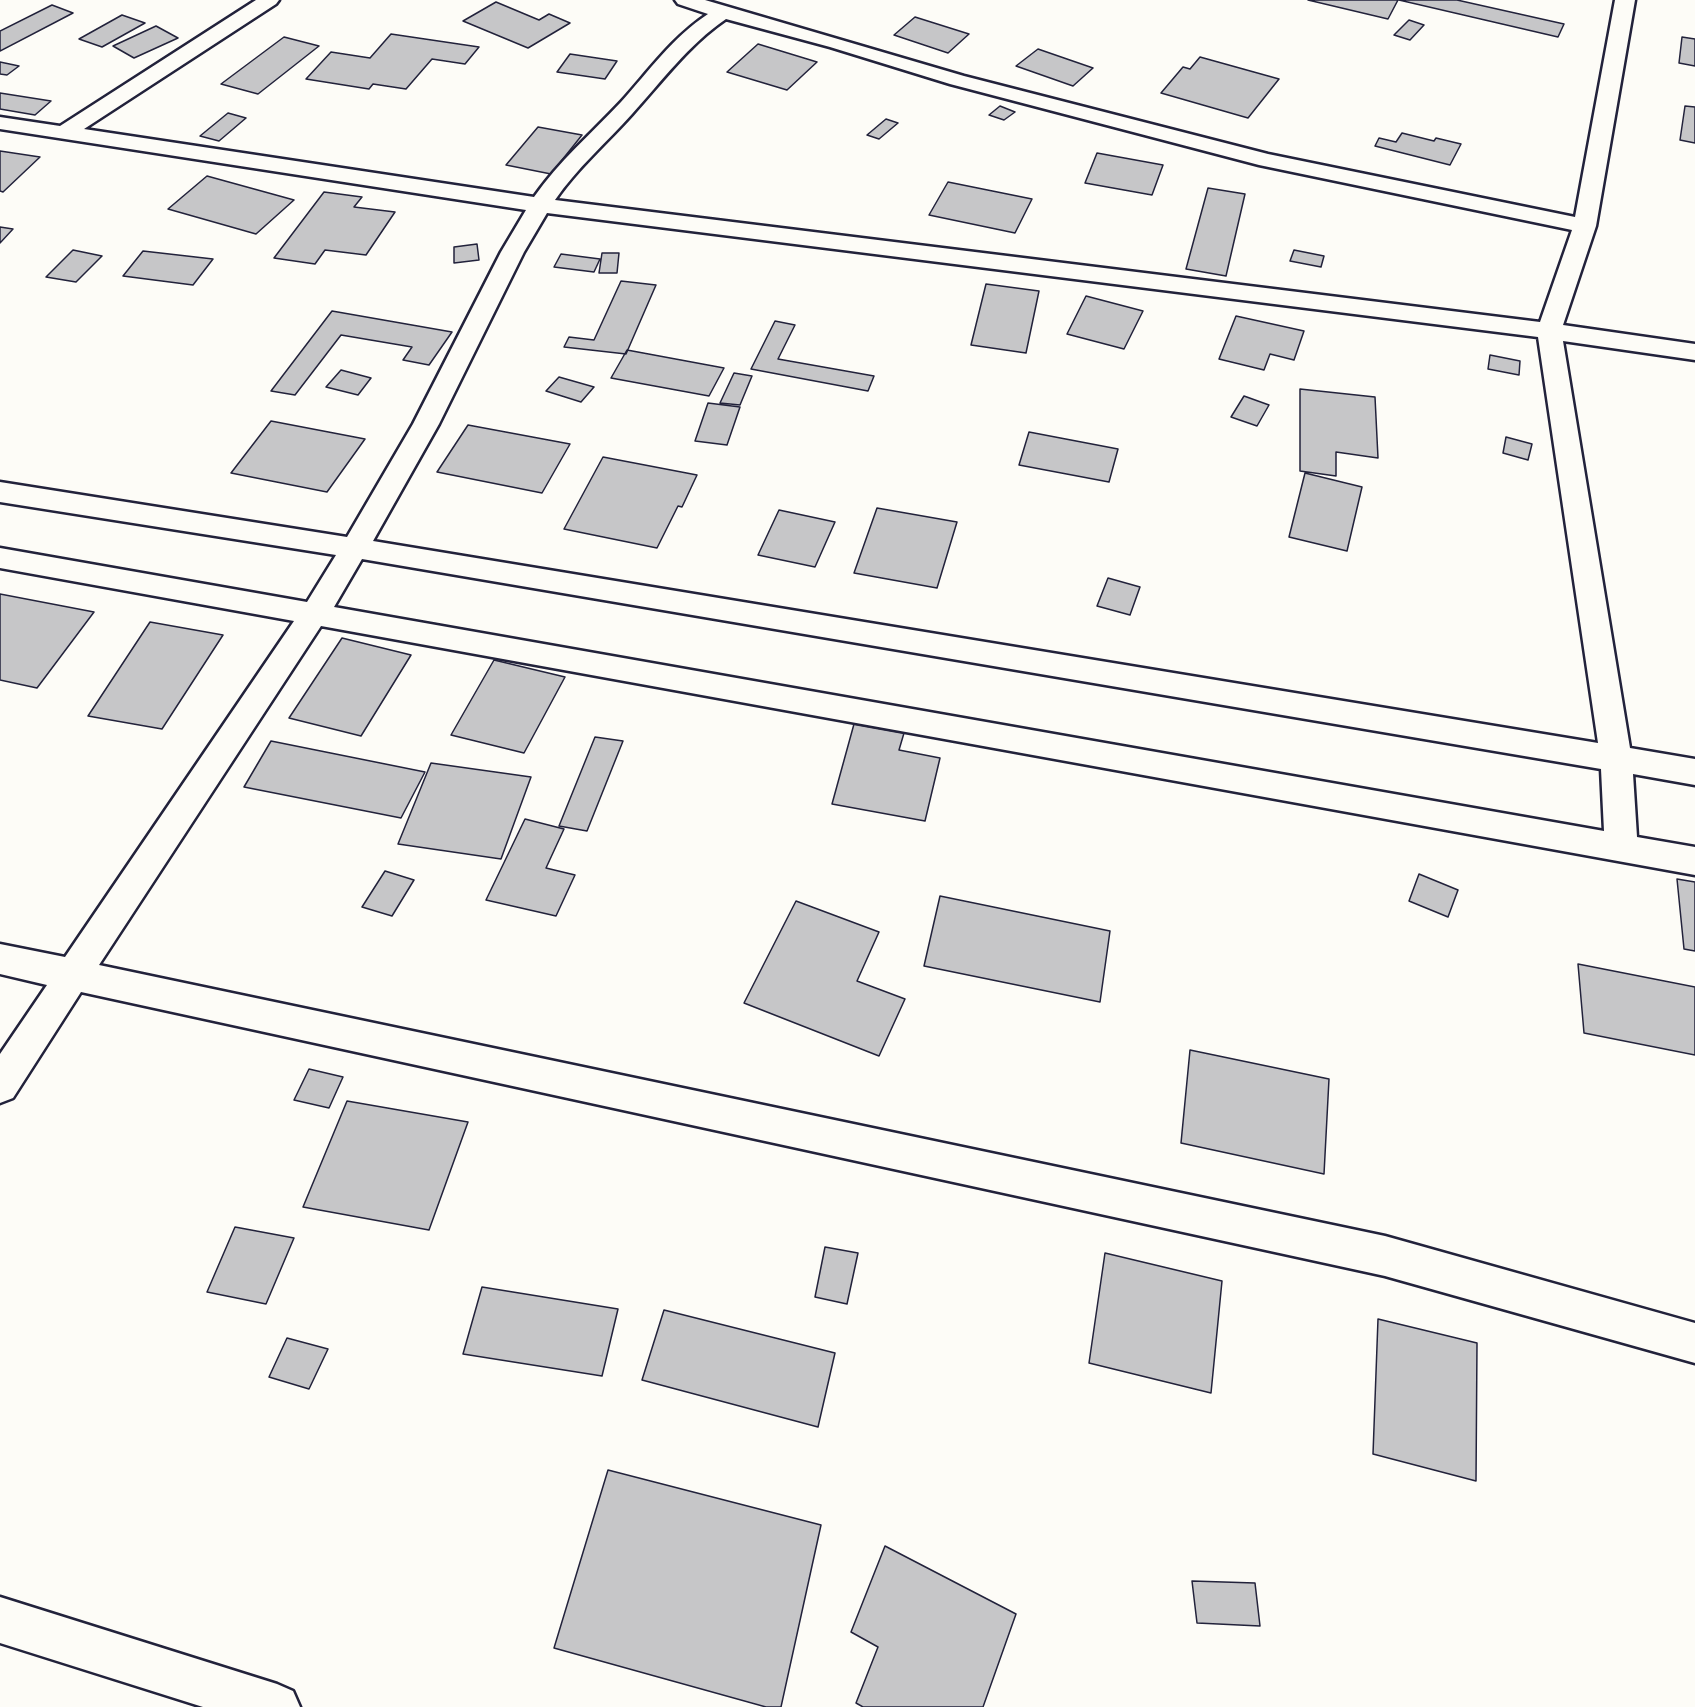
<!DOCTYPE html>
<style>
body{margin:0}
canvas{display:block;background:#fdfcf7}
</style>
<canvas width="1695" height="1707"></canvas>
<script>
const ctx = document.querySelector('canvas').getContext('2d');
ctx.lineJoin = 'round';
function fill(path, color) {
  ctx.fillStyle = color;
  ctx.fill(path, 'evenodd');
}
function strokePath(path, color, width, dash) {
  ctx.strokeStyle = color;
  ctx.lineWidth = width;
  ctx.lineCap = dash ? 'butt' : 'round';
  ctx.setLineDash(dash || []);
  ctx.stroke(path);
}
const building = new Path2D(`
 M 1308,0 L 1398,0 L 1388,19 Z
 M 1399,0 L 1457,0 L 1564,24 L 1558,37 Z
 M 496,2 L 539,20 L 549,14 L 570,23 L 528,48 L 463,21 Z
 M 52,5 L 73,13 L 0,51 L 0,31 Z
 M 122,15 L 145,23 L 102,47 L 79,39 Z
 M 915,17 L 969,34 L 948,53 L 894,35 Z
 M 1409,20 L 1424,25 L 1410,40 L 1394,35 Z
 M 156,26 L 178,38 L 134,58 L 113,46 Z
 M 391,34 L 479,47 L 465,64 L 432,59 L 406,89 L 373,84 L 369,89 L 306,79 L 331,52 L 370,58 Z
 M 284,37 L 319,46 L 258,94 L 221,84 Z
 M 1682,37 L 1695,39 L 1695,66 L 1679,63 Z
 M 758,44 L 817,62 L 787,90 L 727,72 Z
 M 1038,49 L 1093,68 L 1073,86 L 1016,66 Z
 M 570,54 L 617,61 L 605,79 L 557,72 Z
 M 1200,57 L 1279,79 L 1248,118 L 1161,93 L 1183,67 L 1190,69 Z
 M 0,62 L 19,66 L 7,75 L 0,74 Z
 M 0,93 L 51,101 L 35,115 L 0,109 Z
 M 1000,106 L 1015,112 L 1004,120 L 989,115 Z
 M 1685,106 L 1695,107 L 1695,143 L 1680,140 Z
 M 228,113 L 246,118 L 219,141 L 200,136 Z
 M 886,119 L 898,123 L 879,139 L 867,135 Z
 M 538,127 L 582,135 L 551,174 L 506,165 Z
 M 1402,133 L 1434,141 L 1436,138 L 1461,144 L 1450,165 L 1375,146 L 1379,138 L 1396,142 Z
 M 0,151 L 40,157 L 3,192 L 0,191 Z
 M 1097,153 L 1163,165 L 1152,195 L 1085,183 Z
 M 207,176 L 294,200 L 256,234 L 168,209 Z
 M 948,182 L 1032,199 L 1015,233 L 929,215 Z
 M 1208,188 L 1245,194 L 1226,276 L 1186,269 Z
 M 324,192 L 362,197 L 354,207 L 395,212 L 366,255 L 325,250 L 315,264 L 274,258 Z
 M 0,227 L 13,229 L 0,243 Z
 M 477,244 L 479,260 L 454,263 L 454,247 Z
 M 73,250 L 102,256 L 76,282 L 46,277 Z
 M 1294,250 L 1324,256 L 1321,267 L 1290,261 Z
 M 143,251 L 213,259 L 193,285 L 123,276 Z
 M 602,253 L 619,253 L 617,273 L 599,273 Z
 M 561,254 L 600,259 L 594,272 L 554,267 Z
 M 621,281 L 656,285 L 626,354 L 564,347 L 569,337 L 594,340 Z
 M 986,284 L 1039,291 L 1026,353 L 971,345 Z
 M 1086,296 L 1143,311 L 1124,349 L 1067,334 Z
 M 332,311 L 452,332 L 429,365 L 403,360 L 412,347 L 341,335 L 295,395 L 271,391 Z
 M 1236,316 L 1304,331 L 1294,360 L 1270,354 L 1264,370 L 1219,359 Z
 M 775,321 L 795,325 L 778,359 L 874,376 L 868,391 L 751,369 Z
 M 627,350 L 724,368 L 709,396 L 611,378 Z
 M 1490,355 L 1520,361 L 1519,375 L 1488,369 Z
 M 341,370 L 371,378 L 358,395 L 326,387 Z
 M 734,373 L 752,376 L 740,405 L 720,403 Z
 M 559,377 L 594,387 L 581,402 L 546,391 Z
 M 1300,389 L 1375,397 L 1378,458 L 1336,452 L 1336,476 L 1300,471 Z
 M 1244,396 L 1269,405 L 1257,426 L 1231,417 Z
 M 708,403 L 740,407 L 727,445 L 695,441 Z
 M 271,421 L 365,439 L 327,492 L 231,473 Z
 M 468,425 L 570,444 L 542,493 L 437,472 Z
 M 1029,432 L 1118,449 L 1109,482 L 1019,465 Z
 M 1506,437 L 1532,444 L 1528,460 L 1503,453 Z
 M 603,457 L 697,475 L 682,507 L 678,506 L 657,548 L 564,529 Z
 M 1305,473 L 1362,487 L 1347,551 L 1289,537 Z
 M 877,508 L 957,522 L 937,588 L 854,573 Z
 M 779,510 L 835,522 L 815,567 L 758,555 Z
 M 1108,578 L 1140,587 L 1130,615 L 1097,606 Z
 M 0,594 L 94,612 L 37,688 L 0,680 Z
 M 150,622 L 223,635 L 162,729 L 88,716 Z
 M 342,638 L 411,655 L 361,736 L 289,718 Z
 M 494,660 L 565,677 L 524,753 L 451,735 Z
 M 854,724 L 904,733 L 899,750 L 940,758 L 925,821 L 832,804 Z
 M 595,737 L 623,741 L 587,831 L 559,826 Z
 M 271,741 L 425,772 L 401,818 L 244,787 Z
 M 431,763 L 531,777 L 501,859 L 398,844 Z
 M 525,819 L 564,829 L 546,868 L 575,875 L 556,916 L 486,900 Z
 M 385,871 L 414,880 L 392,916 L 362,907 Z
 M 1419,874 L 1458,890 L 1448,917 L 1409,901 Z
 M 1677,879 L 1695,882 L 1695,951 L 1684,949 Z
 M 940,896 L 1110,931 L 1100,1002 L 924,966 Z
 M 796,901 L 879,932 L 857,981 L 905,999 L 879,1056 L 744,1003 Z
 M 1578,964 L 1695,987 L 1695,1055 L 1584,1033 Z
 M 1190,1050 L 1329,1079 L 1324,1174 L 1181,1143 Z
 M 309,1069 L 343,1077 L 329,1108 L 294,1100 Z
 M 347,1101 L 468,1122 L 429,1230 L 303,1207 Z
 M 235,1227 L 294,1238 L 266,1304 L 207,1292 Z
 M 825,1247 L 858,1253 L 847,1304 L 815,1297 Z
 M 1105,1253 L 1222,1281 L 1211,1393 L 1089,1363 Z
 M 482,1287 L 618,1309 L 602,1376 L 463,1354 Z
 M 664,1310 L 835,1353 L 818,1427 L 642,1380 Z
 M 1378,1319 L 1477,1343 L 1476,1481 L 1373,1454 Z
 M 287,1338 L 328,1349 L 309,1389 L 269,1377 Z
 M 608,1470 L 821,1525 L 781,1707 L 766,1707 L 554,1648 Z
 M 885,1546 L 1016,1614 L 983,1707 L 863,1707 L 856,1703 L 878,1647 L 851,1632 Z
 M 1192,1581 L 1255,1583 L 1260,1626 L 1197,1623 Z`);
const minor = new Path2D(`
 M 256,0 L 279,0 L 276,4 L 84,129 L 534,197 C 559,161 591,134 621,102 C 649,71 673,37 708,14 L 678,4 L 675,0 L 705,0 L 964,76 L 1268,154 L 1575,217 L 1615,0 L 1635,0 L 1596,226 L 1563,325 L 1695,344 L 1695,360 L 1563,341 L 1630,748 L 1695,759 L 1695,785 L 1633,774 L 1637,837 L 1695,847 L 1695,875 L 321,626 L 99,965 L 1385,1236 L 1695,1323 L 1695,1363 L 1385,1276 L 81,992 L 13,1098 L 0,1103 L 0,1054 L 47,985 L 0,974 L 0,944 L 65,957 L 294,621 L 0,568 L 0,548 L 307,602 L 336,555 L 0,502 L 0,482 L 347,537 L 413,424 L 501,252 L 526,210 L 0,129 L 0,117 L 60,126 ZM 726,19 L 830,47 L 950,84 L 1259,165 L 1572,230 L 1540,322 L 555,200 C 577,168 606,143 632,114 C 662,81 688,45 726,19 ZM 547,213 L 1538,337 L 1598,743 L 373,541 L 439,424 L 524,252 ZM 362,559 L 1601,769 L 1604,831 L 334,607 Z
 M 0,1597 L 277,1684 L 293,1691 L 300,1707 L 203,1707 L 0,1643 Z`);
fill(building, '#c6c6c8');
strokePath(building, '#22223b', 1.5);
strokePath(minor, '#22223b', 5);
fill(minor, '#fdfcf7');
</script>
